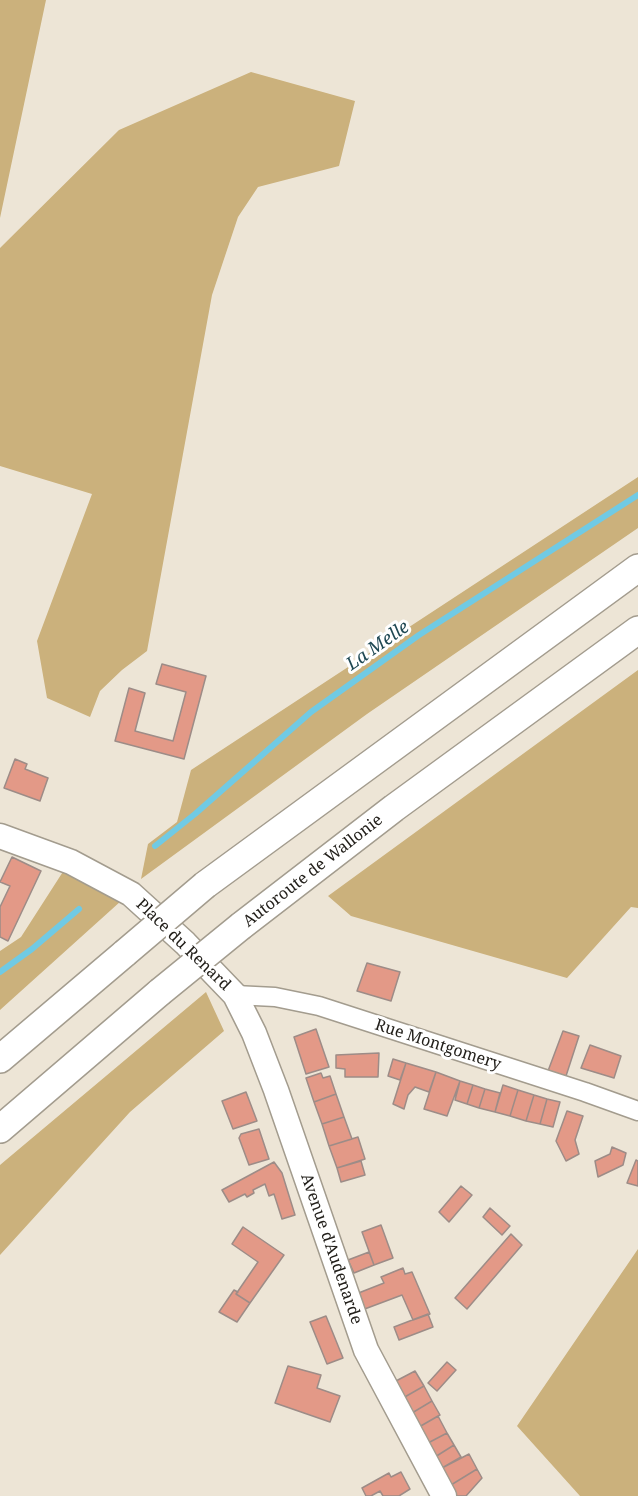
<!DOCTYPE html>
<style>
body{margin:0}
canvas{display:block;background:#ede5d6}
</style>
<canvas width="638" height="1496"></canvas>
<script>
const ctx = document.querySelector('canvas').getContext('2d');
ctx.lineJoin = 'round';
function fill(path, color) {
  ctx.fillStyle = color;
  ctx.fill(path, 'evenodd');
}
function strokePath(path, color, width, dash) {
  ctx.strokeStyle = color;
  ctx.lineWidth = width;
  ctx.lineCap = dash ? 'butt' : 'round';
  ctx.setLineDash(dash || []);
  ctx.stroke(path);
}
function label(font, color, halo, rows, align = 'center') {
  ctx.font = font + ' "Noto Serif",serif';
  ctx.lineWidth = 6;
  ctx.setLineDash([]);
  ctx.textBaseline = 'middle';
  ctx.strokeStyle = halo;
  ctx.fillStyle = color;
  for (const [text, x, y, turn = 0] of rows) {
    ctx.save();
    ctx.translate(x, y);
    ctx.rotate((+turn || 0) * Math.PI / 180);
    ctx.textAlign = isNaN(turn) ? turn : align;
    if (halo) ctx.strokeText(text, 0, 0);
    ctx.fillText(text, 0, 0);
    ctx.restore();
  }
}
const green = new Path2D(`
 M 0,0 L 46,0 L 0,218 Z
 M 251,72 L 355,101 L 339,166 L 258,187 L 238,217 L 212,295 L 147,651 L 122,670 L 100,691 L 90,717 L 47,698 L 37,641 L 92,494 L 0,466 L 0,248 L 119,130 Z
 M 638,477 L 638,528 L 367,714 L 141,879 L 148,844 L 177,822 L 191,770 Z
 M 638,670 L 638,908 L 631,907 L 567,978 L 351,916 L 328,896 Z
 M 66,867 L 121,901 L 0,1010 L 0,951 L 21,937 Z
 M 206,992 L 224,1031 L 130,1112 L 0,1255 L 0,1165 Z
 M 638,1249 L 638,1496 L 580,1496 L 517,1426 Z`);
const stream = new Path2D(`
 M 155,846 L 195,814 L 311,712 L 419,635 L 638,495
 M 0,972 L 32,949 L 79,909`);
const building = new Path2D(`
 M 162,664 L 206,676 L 184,759 L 115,741 L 129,688 L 145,693 L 135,731 L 173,741 L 186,692 L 156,684 Z
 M 15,759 L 27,764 L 25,769 L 48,778 L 40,801 L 4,788 Z
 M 12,857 L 41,871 L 8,941 L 0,937 L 0,907 L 10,886 L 0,882 Z
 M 367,963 L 400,972 L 391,1001 L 357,991 Z
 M 316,1029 L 329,1067 L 306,1074 L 294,1037 Z
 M 563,1031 L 579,1036 L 566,1076 L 548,1071 Z
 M 590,1045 L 621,1056 L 614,1078 L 581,1068 Z
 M 379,1053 L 378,1077 L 345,1077 L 345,1069 L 336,1068 L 336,1055 Z
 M 393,1059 L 406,1063 L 400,1080 L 388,1076 Z
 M 406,1063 L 436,1072 L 429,1092 L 415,1087 L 408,1095 L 404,1109 L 393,1104 Z
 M 436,1072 L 460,1081 L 447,1116 L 424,1109 Z
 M 321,1073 L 323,1078 L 330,1076 L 336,1094 L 314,1102 L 306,1078 Z
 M 460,1081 L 473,1085 L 467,1104 L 455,1100 Z
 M 473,1085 L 485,1089 L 479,1108 L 467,1104 Z
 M 503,1085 L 518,1090 L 510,1116 L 495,1112 Z
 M 485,1089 L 500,1093 L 495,1112 L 479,1108 Z
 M 518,1090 L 534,1095 L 526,1121 L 510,1116 Z
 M 246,1092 L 257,1121 L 233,1129 L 222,1101 Z
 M 336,1094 L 344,1117 L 322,1124 L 314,1102 Z
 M 534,1095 L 547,1099 L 540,1124 L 526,1121 Z
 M 547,1099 L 560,1102 L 553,1127 L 540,1124 Z
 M 567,1111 L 583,1116 L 575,1140 L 579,1154 L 566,1161 L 556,1141 Z
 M 344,1117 L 352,1139 L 329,1146 L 322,1124 Z
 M 259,1129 L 269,1159 L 249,1165 L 239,1138 L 241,1134 Z
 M 358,1137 L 365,1159 L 337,1168 L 329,1146 Z
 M 612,1147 L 626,1153 L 623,1165 L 598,1177 L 595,1161 L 610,1154 Z
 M 636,1160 L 638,1161 L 638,1186 L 627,1183 Z
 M 361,1161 L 365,1175 L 341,1182 L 337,1168 Z
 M 274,1162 L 282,1173 L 295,1215 L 282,1219 L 274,1194 L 269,1196 L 265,1184 L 253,1190 L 254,1193 L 247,1197 L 245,1194 L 229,1202 L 222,1190 Z
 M 461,1186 L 472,1195 L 449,1222 L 439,1212 Z
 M 490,1208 L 510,1226 L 502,1235 L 483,1217 Z
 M 381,1225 L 393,1258 L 374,1265 L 362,1232 Z
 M 243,1227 L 284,1255 L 250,1303 L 236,1294 L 258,1262 L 232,1244 Z
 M 511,1234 L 522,1245 L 467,1309 L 455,1298 Z
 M 369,1252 L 374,1265 L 354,1273 L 348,1260 Z
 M 403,1268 L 405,1274 L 412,1272 L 430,1314 L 413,1320 L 402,1295 L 362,1310 L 356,1294 L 384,1283 L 381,1277 Z
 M 234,1290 L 238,1292 L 236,1294 L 250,1303 L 237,1322 L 219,1312 Z
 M 428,1314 L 433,1327 L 399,1340 L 394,1327 Z
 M 326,1316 L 343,1358 L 327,1364 L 310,1322 Z
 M 447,1362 L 456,1370 L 437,1391 L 428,1383 Z
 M 288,1366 L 321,1375 L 317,1388 L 340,1396 L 330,1422 L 275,1403 Z
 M 415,1371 L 424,1386 L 403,1398 L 394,1382 Z
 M 424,1386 L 432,1401 L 412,1413 L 403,1398 Z
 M 432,1401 L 440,1415 L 419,1427 L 412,1413 Z
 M 438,1416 L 447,1433 L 428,1443 L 419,1427 Z
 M 447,1433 L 454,1445 L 435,1457 L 428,1443 Z
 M 454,1445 L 461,1457 L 442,1468 L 435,1457 Z
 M 469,1454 L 477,1469 L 451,1485 L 442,1468 Z
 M 477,1469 L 482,1478 L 466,1496 L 457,1496 L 451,1485 Z
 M 401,1472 L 410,1489 L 399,1496 L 383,1496 L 380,1491 L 371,1496 L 366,1496 L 362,1488 L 389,1473 L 391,1477 Z`);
const minor = new Path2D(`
 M 235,995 L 275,997 L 319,1006 L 585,1092 L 638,1111`);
const major = new Path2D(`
 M 0,836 L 71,862 L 131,894 L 185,943 L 235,995 L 254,1033 L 276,1090 L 366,1350 L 444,1496`);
const highway = new Path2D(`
 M 205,885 L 638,568
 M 241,926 L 394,808 L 638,630
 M 0,1059 L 125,953
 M 0,1129 L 160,992`);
const highwayBridge = new Path2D(`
 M 125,953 L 205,885
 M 160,992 L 241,926`);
const streetNames = [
 ["Autoroute de Wallonie",313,871,-38],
 ["Place du Renard",183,945,44],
 ["Rue Montgomery",438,1045,18],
 ["Avenue d'Audenarde",331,1249,71]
];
const waterNames = [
 ["La Melle",378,646,-35]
];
fill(green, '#cbb17c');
strokePath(stream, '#70cae4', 6);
fill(building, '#e39987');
strokePath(building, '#9d8c87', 1.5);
strokePath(minor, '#a39c8e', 21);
strokePath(major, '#a39c8e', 27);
strokePath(highway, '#a39c8e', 30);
strokePath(minor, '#fff', 18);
strokePath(major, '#fff', 24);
strokePath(highway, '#fff', 27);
strokePath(highwayBridge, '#a39c8e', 30, []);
strokePath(highwayBridge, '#fff', 27);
label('16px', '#23201b', '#fff', streetNames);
label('italic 18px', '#1f4853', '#fff', waterNames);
</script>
